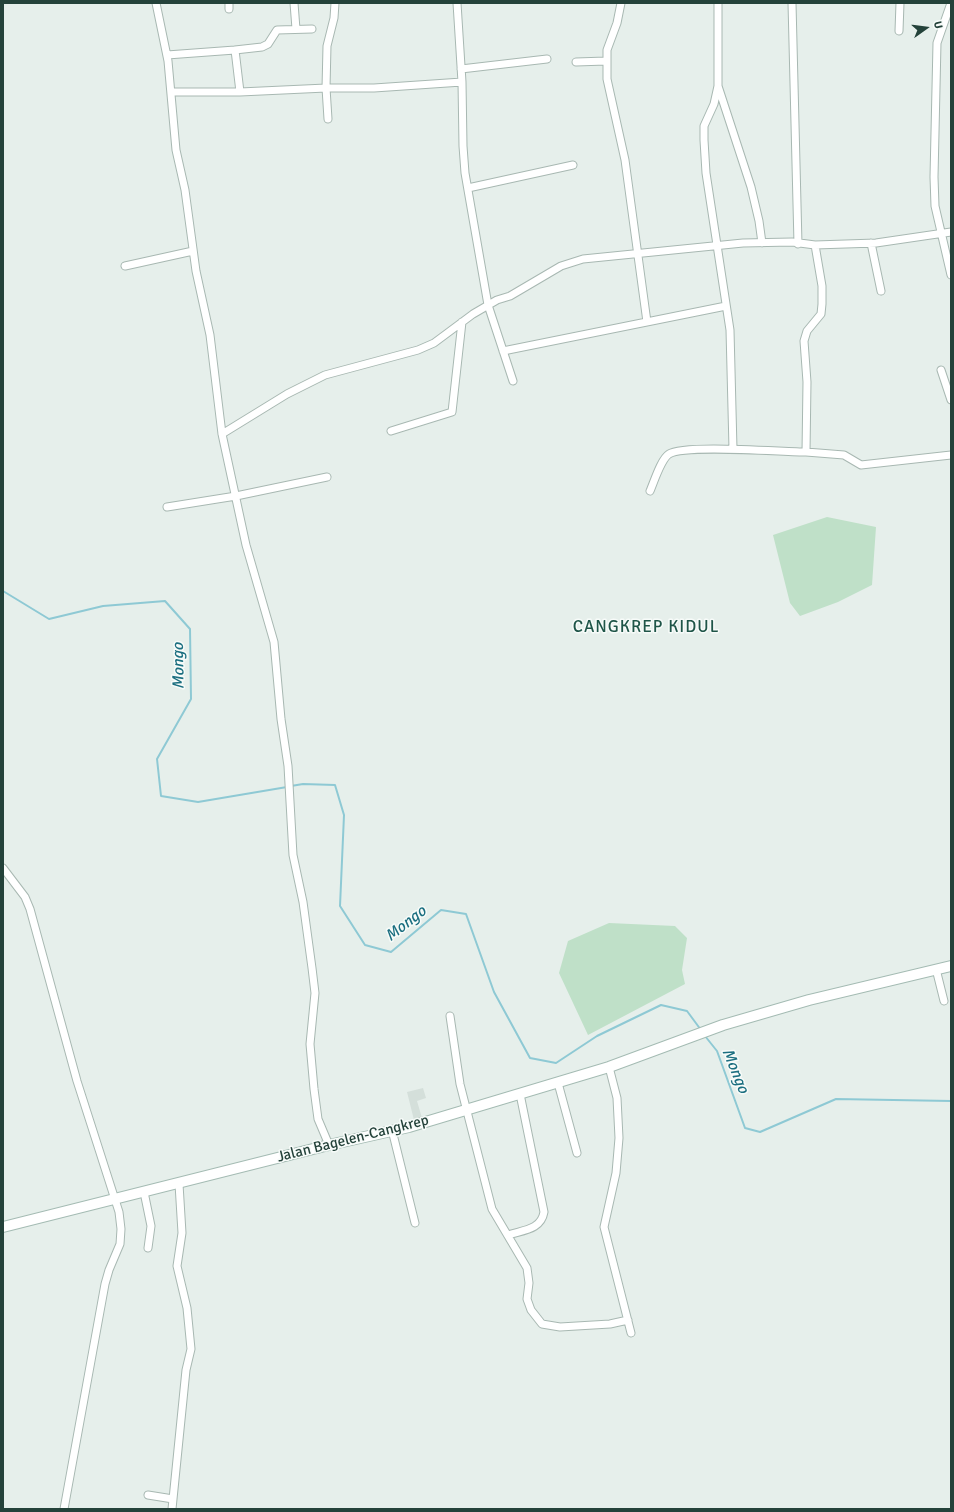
<!DOCTYPE html>
<style>
body{margin:0}
#map{position:relative;width:954px;height:1512px;overflow:hidden;background:#e6efeb;font-family:Signika,sans-serif}
canvas{display:block}
.frame{position:absolute;inset:0;border:4px solid #24423a;pointer-events:none}
.north{position:absolute;left:906px;top:8px;width:40px;height:40px;-webkit-text-stroke:3px #f7fbf9;paint-order:stroke;rotate:76deg;font-size:11px;font-weight:700;line-height:16px;text-align:center;color:#24423a}
.north::after{content:'';display:block;margin:auto;width:14px;height:18px;background:#24423a;clip-path:polygon(50% 0,100% 100%,50% 72%,0 100%)}
</style>
<div id="map">
<canvas width="954" height="1512"></canvas>
<div class="frame"></div>
<div class="north">U</div>
</div>
<script>
const ctx = document.querySelector('canvas').getContext('2d');
ctx.lineJoin = 'round';
function fill(path, color) {
  ctx.fillStyle = color;
  ctx.fill(path, 'evenodd');
}
function strokePath(path, color, width, dash) {
  ctx.strokeStyle = color;
  ctx.lineWidth = width;
  ctx.lineCap = dash ? 'butt' : 'round';
  ctx.setLineDash(dash || []);
  ctx.stroke(path);
}
function label(font, color, halo, rows, align = 'center') {
  ctx.font = font + ' Signika,sans-serif';
  ctx.lineWidth = 3;
  ctx.setLineDash([]);
  ctx.textBaseline = 'middle';
  ctx.strokeStyle = halo;
  ctx.fillStyle = color;
  for (const [text, x, y, turn = 0] of rows) {
    ctx.save();
    ctx.translate(x, y);
    ctx.rotate((+turn || 0) * Math.PI / 180);
    ctx.textAlign = isNaN(turn) ? turn : align;
    if (halo) ctx.strokeText(text, 0, 0);
    ctx.fillText(text, 0, 0);
    ctx.restore();
  }
}
const built = new Path2D(`
 M 423,1088 L 426,1098 L 417,1101 L 422,1118 L 414,1120 L 407,1092 Z`);
const green = new Path2D(`
 M 827,517 L 876,527 L 872,585 L 838,602 L 800,616 L 790,603 L 773,535 Z
 M 609,923 L 675,926 L 687,938 L 682,970 L 685,984 L 588,1035 L 559,973 L 568,941 Z`);
const stream = new Path2D(`
 M 3,591 L 49,619 L 103,606 L 165,601 L 190,629 L 191,699 L 157,759 L 161,796 L 198,802 L 287,787
 M 291,786 L 303,784 L 335,785 L 344,815 L 340,906 L 365,945 L 391,952 L 441,910 L 466,914 L 494,992 L 530,1058 L 556,1063 L 597,1036 L 661,1005 L 687,1011 L 701,1030
 M 705,1036 L 717,1051 L 745,1128 L 760,1132 L 836,1099 L 951,1101`);
const street = new Path2D(`
 M 156,3 L 168,61 L 176,150 L 185,190 L 196,271 L 210,335 L 222,434 L 246,545 L 274,642 L 281,719 L 288,766 L 293,855 L 303,902 L 312,968 L 315,993 L 310,1044 L 314,1089 L 318,1119 L 329,1145
 M 294,3 L 296,29
 M 335,3 L 334,18 L 327,46 L 326,88 L 374,88 L 462,82
 M 457,3 L 462,82 L 463,146 L 465,173 L 488,305 L 513,381
 M 621,3 L 617,23 L 607,50 L 607,79 L 625,160 L 647,322
 M 718,3 L 718,86 L 751,187 L 759,221 L 762,243
 M 792,3 L 798,244
 M 951,3 L 937,43 L 934,177 L 935,206 L 951,275
 M 229,9 L 229,3
 M 899,31 L 900,3
 M 235,50 L 262,47 L 268,44 L 277,30 L 312,29
 M 167,55 L 235,50 L 240,92
 M 576,62 L 606,61
 M 461,69 L 547,59
 M 718,86 L 714,104 L 704,126 L 704,140 L 706,173 L 730,330 L 733,449
 M 171,92 L 240,92 L 326,88 L 328,119
 M 468,188 L 573,165
 M 871,243 L 881,291
 M 125,266 L 193,251
 M 503,351 L 726,306
 M 941,370 L 951,400
 M 391,431 L 452,412 L 462,322
 M 222,434 L 287,394 L 325,375 L 418,350 L 434,343 L 473,314 L 497,300 L 510,296 L 561,266 L 583,259 L 743,243 L 792,242 L 815,245 L 876,243 L 951,232
 M 806,452 L 844,455 L 861,465 L 951,455
 M 650,491 C 654,482 661,459 669,454 C 684,444 783,452 806,452 L 807,382 L 804,341 L 807,331 L 821,314 L 822,304 L 822,286 L 815,245
 M 167,507 L 236,496 L 327,477
 M 3,868 L 25,897 L 30,909 L 77,1081 L 119,1212 L 121,1229 L 120,1244 L 109,1270 L 105,1284 L 64,1509
 M 936,969 L 944,1001
 M 450,1016 L 460,1084 L 492,1209 L 527,1268 L 529,1283 L 527,1299 L 531,1310 L 542,1324 L 560,1327 L 610,1324 L 628,1320
 M 609,1067 L 617,1098 L 619,1138 L 616,1173 L 604,1227 L 631,1333
 M 558,1083 L 577,1153
 M 392,1130 L 415,1223
 M 144,1192 L 151,1226 L 148,1248
 M 508,1235 C 523,1230 541,1230 544,1212 L 520,1094
 M 148,1495 L 173,1499
 M 172,1509 L 186,1370 L 191,1349 L 187,1308 L 177,1266 L 182,1233 L 179,1184`);
const secondary = new Path2D(`
 M 3,1227 L 329,1145 L 409,1127 L 609,1067 L 723,1025 L 809,1000 L 951,966`);
const streetNames = [
 ["Jalan Bagelen-Cangkrep",353,1139,-14]
];
const waterNames = [
 ["Mongo",179,666,-91],
 ["Mongo",406,924,-38],
 ["Mongo",735,1071,68]
];
const quarterNames = [
 ["CANGKREP KIDUL",646,628]
];
fill(built, '#d4dfda');
fill(green, '#bfe0c8');
strokePath(stream, '#8ec9d4', 2);
strokePath(street, '#a8b8b2', 9);
strokePath(secondary, '#a4bbb3', 12);
strokePath(street, '#fff', 7);
strokePath(secondary, '#fff', 10);
label('15px', '#24423a', '#f7fbf9', streetNames);
label('italic 16px', '#1c6f80', '#f7fbf9', waterNames);
ctx.letterSpacing = '1px';
label('17px', '#1f5548', '#f7fbf9', quarterNames);
ctx.letterSpacing = '0px';
</script>
